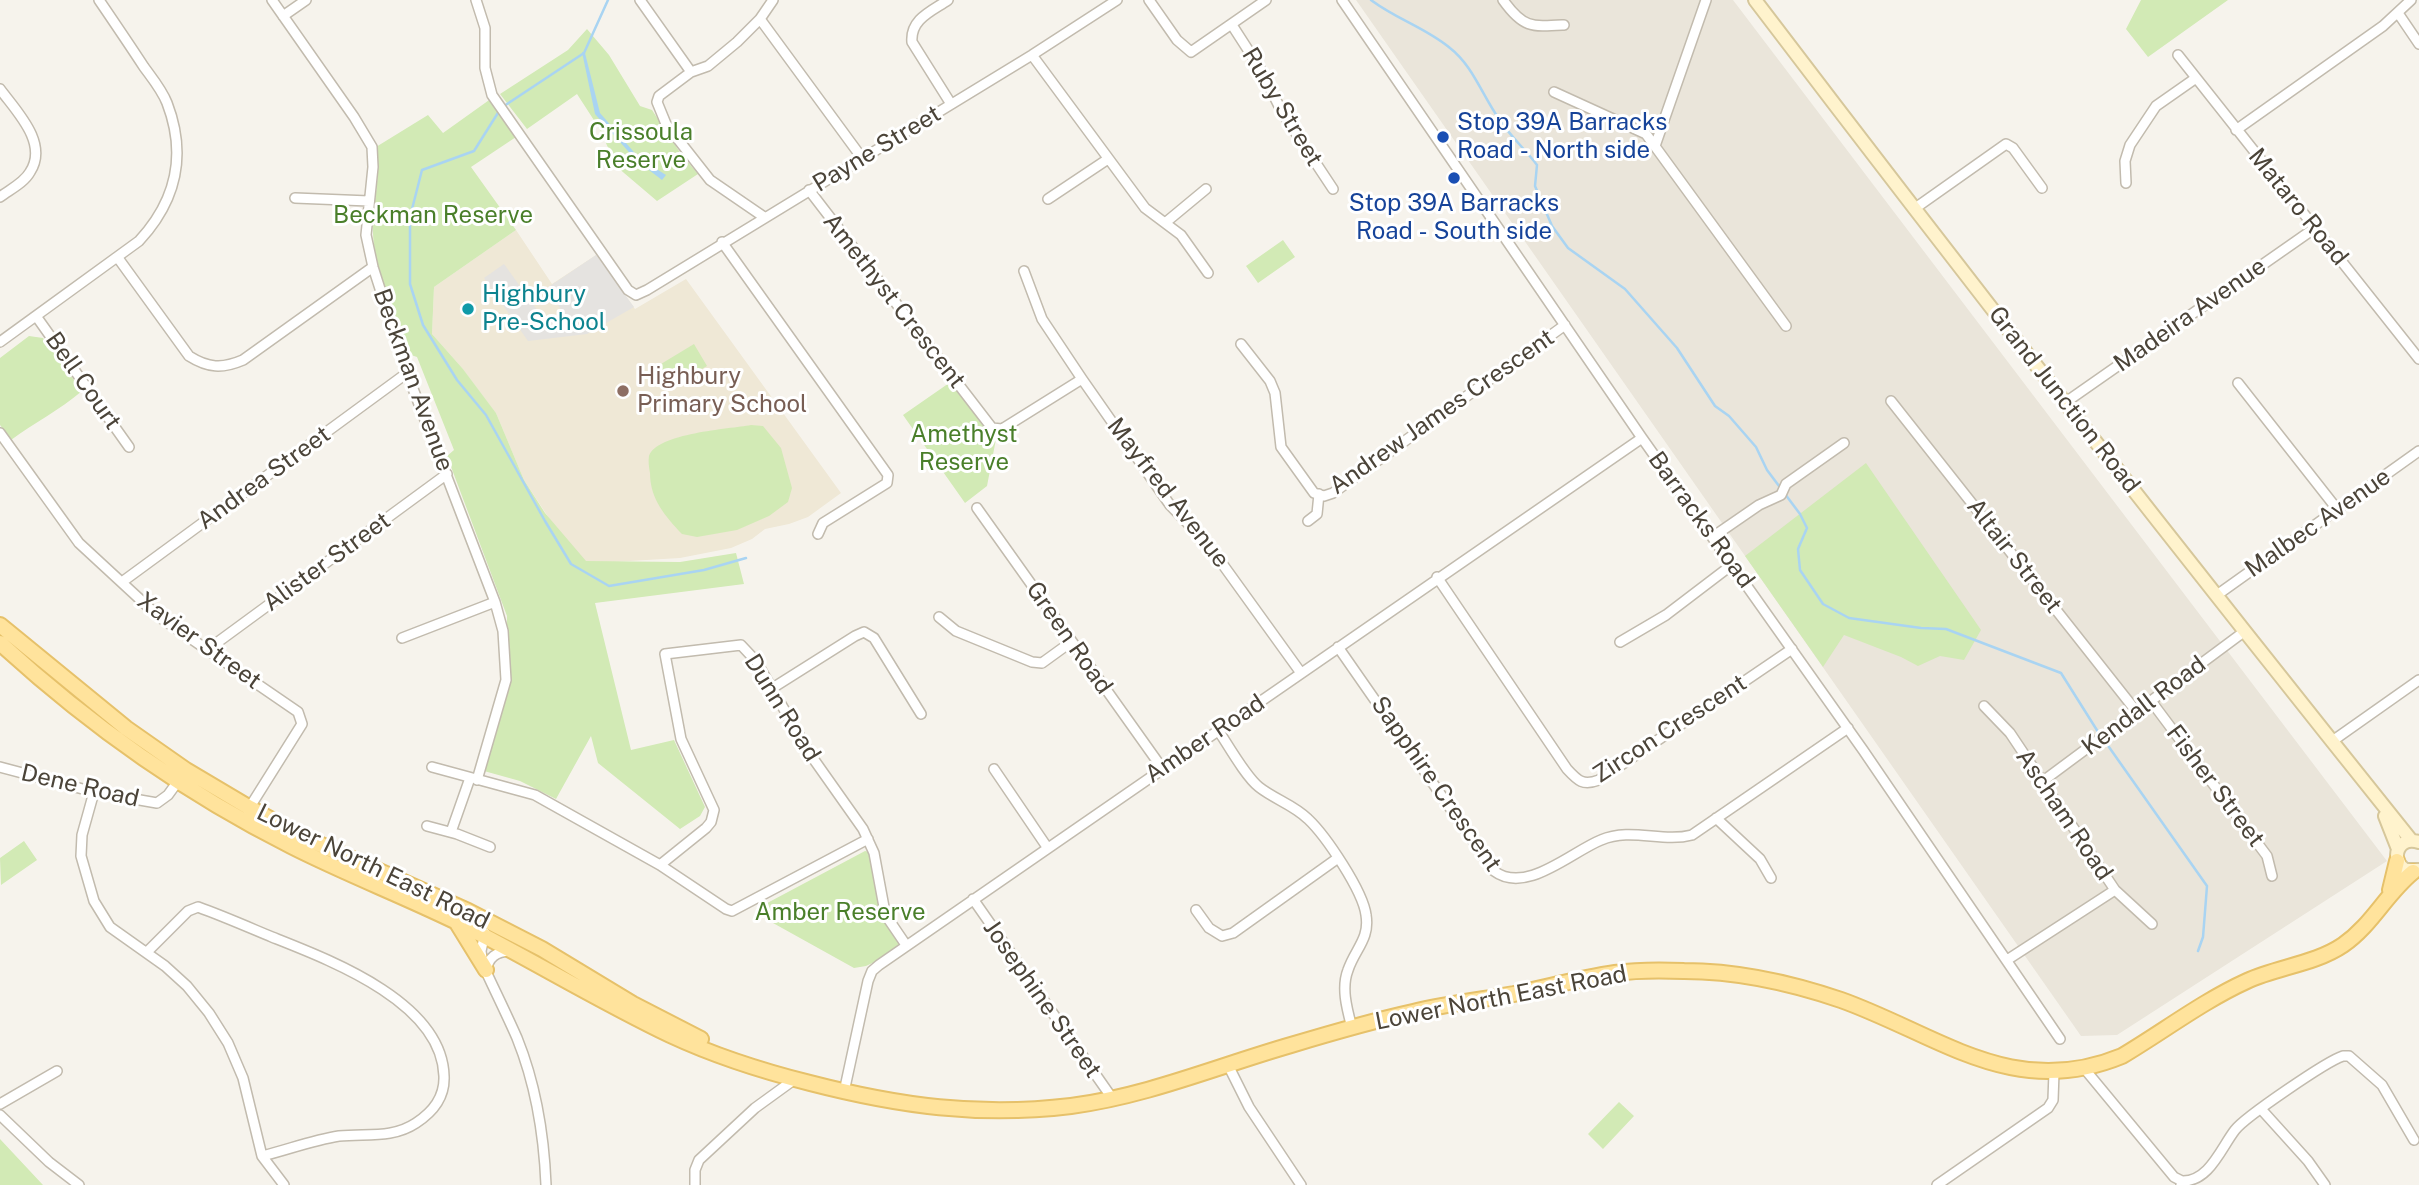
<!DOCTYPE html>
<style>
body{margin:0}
canvas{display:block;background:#f6f3ec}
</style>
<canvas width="2419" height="1185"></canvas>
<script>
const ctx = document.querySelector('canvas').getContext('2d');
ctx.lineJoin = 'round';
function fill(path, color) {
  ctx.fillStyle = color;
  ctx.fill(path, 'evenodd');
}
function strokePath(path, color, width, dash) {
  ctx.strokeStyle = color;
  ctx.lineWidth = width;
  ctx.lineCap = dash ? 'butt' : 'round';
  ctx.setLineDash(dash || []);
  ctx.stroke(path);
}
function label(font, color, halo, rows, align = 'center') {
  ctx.font = font + ' "Public Sans",sans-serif';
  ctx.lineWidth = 6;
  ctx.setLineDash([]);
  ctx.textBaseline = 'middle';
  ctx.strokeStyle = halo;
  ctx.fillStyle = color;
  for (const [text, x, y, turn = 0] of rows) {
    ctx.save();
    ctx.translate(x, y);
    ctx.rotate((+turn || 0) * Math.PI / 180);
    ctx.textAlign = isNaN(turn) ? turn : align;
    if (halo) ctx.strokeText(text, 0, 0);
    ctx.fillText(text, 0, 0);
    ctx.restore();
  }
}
const residential = new Path2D(`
 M 1356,0 L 1733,0 L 2387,861 L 2117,1035 L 2081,1036 Z`);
const education = new Path2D(`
 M 516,230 L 552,284 L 596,255 L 635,309 L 686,279 L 841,493 L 808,517 L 789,524 L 765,529 L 752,539 L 731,548 L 680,558 L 579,564 L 524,480 L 496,413 L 463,369 L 432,334 L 434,287 Z`);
const green = new Path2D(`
 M 2141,0 L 2228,0 L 2148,57 L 2126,29 Z
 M 587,29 L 609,55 L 640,106 L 652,110 L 681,154 L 698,174 L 657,201 L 617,167 L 599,128 L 577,94 L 527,129 L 500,94 L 568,50 Z
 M 492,98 L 519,135 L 471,167 L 516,230 L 434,287 L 432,334 L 463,369 L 496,413 L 524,480 L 545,513 L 586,561 L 680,562 L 736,553 L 744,584 L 595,603 L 631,750 L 674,740 L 705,807 L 700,816 L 680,829 L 598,763 L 591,736 L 556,799 L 520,781 L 484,771 L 506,680 L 507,616 L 447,456 L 454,450 L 417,357 L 411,355 C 397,317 375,276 373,234 C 372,205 382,175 376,147 L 428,115 L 443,133 Z
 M 1283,240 L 1295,257 L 1258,283 L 1246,266 Z
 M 29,336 L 43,338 L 82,391 C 60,410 34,423 11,440 L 0,425 L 0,358 Z
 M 694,344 L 707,366 L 670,388 L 656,367 Z
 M 952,381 L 984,427 L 992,428 L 996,439 L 987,486 L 965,503 L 903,415 Z
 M 751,425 L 763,426 L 781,448 L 792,488 L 788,502 L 769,516 L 737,530 L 697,537 L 682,534 C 665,516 650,499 650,473 C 649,468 648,461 649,456 C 657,433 729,429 751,425 Z
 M 1866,463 L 1981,630 L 1964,660 L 1940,656 L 1918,666 L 1901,657 L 1844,635 L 1823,667 L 1745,556 Z
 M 24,841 L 37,860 L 1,885 L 0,858 Z
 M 865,851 L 874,853 L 880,895 L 900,936 L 898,951 L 866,966 L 854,968 L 764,918 L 756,909 Z
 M 1619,1102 L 1634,1116 L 1603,1149 L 1588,1134 Z
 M 0,1139 L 43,1185 L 0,1185 Z`);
const parking = new Path2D(`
 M 596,255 L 634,307 L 587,334 L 528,341 L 484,278 L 504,264 L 545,321 L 566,317 L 547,288 Z`);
const water = new Path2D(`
 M 582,52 L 585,53 L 600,113 L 639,158 L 666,175 L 662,180 L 636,160 L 595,114 Z`);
const stream = new Path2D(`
 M 608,0 L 584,53 L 501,108 L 474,151 L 422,170 L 410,217 L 410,284 L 423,325 L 457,380 L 486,415 L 545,521 L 571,564 L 609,586 L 704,570 L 746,558
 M 1371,0 C 1396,19 1426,28 1450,48 C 1473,66 1482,95 1499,119 C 1510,136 1525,149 1537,165 L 1535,186 L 1552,226 L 1568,248 L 1625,289 L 1677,348 L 1715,406 L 1729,416 L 1756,447 L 1767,470 L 1800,514 L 1807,528 L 1798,549 L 1800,570 L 1823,604 L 1849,618 L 1921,628 L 1946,629 L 2061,673 L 2100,735
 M 2104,740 L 2207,886 L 2203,937 L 2198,951`);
const minor = new Path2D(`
 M 272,0 L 354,117 L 372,147 L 373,167 L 366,235 L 373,267 L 407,373 L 495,602 L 503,631 L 506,680 L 477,780
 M 476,0 L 485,28 L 485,68 L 492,95 L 628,290 L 636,295 L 647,290 L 1032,55 L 1117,0
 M 640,0 L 691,72
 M 948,0 C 932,11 910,19 912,42 L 951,104
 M 1149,0 L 1177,40 L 1191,52 L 1266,0
 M 1342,0 L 1642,438 L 1863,750 L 2060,1039
 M 1503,0 C 1523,28 1531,27 1564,25
 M 2398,13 L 2419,44
 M 283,16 L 306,0
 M 760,19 L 862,158
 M 1232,25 L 1261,70 L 1282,112 L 1333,189
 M 1032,55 L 1145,208 L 1181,235 L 1208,273
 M 2178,55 L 2419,359
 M 0,89 C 16,111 49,143 30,172 C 24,183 9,190 0,197
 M 1554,92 L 1646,134 L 1786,326
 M 2236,130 L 2383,26 L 2411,0
 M 1655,146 L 1706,0
 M 2126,183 L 2125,161 L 2130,145 L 2156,106 L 2196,78
 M 809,190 L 992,428 L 1002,429 L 1082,379
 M 295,198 L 369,201
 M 1048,199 L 1108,159
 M 1914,209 L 2006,144 L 2013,148 L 2042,188
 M 764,217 L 710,180 L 666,124 L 657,102 L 659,96 L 691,72 L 708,66 L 737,42 L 760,19 L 773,0
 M 1165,223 L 1206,189
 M 722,242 L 888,475 L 887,483 L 823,523 L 818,534
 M 118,258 L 189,356 C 208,368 222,369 243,360 L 373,267
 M 1024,271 L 1042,319 L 1082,379 L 1170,505 L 1208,544 L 1301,673
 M 36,316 L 129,447
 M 0,342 L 139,241 C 176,201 187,155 167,103 C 162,90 152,78 144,67 C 129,44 114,22 99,0
 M 1241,344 L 1270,381 L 1275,393 L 1281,447 L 1314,493 L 1324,496 L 1333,493 L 1565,325
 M 2238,383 L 2337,509
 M 1891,401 L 2136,711
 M 2066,402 L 2315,228
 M 0,433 L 79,543 L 158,616 L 298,712 L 302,724 L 248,810
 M 977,508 L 1162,768
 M 1308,521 L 1317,514 L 1319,494
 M 1714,536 L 1759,505 L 1781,495 L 1786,484 L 1844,443
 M 1437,577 L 1567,769 C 1578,781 1583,786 1599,780 L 1792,649
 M 122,582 L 407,373
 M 2217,595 L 2419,451
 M 939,617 L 956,631 L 1032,662 L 1042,663 L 1071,642
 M 402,638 L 495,602
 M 1620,642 L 1666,615 L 1733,564
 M 1338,647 L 1494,871 C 1526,895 1571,852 1601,840 C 1631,827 1662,843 1692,835 L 1848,728
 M 207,650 L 447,474
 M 771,689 L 855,636 L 864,632 L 874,638 L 921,714
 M 2151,701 L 2267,856 L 2272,876
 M 1984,706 L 2010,733 L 2115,890 L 2007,960
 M 1218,730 C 1228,745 1246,777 1259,787 C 1274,799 1294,805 1308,819 C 1326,836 1363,891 1366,915 C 1370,939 1355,949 1348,970 C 1341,988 1347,1009 1352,1028
 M 2331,742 L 2419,680
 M 0,767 L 94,792 L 157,803 L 168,795 L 181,777
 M 432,767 L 535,795 L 660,865 L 726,909 L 732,911 L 868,839
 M 994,769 L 1047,847
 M 2043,781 L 2245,631
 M 94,792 L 82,835 L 81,856 L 94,901 L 110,927 L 165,966 L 187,986 L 209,1013 L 228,1043 L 243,1078 L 262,1156 L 284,1185
 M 1716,818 L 1760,859 L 1771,878
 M 427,826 L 457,834 L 490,847
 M 451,832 L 470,778
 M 660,865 L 706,828 L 711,822 L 714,810 L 681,739 L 665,654 L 741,645 L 756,661 L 810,754 L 863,829 L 874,853 L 884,907 L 889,920 L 906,945
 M 2115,890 L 2152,924
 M 973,899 L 1112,1098
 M 1196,910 L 1209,928 L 1222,936 L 1233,933 L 1338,858
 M 485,933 L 481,951 L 483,965 C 494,989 506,1013 517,1038 C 536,1085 544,1135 546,1185
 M 147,952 L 188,911 L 198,907 C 223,916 248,927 272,937 C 330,960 442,1002 444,1076 C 445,1097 433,1112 416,1123 C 392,1139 366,1133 339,1136 C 313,1140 287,1150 262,1156
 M 486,970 C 489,957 496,952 509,951
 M 1228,1065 L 1249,1107 L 1301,1185
 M 2083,1067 L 2174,1177 L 2182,1181 L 2181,1185
 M 844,1092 L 868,981 L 872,971 L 879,965 L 1642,438
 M 0,1104 L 57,1071
 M 2261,1109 L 2308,1161 L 2325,1185
 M 0,1115 L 49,1162 L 79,1185
 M 2182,1181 C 2209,1182 2221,1148 2235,1130 C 2245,1117 2327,1061 2343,1056 L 2349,1056 L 2382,1085 L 2414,1140
 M 695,1185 L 695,1170 L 699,1160 L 755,1108 L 795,1079
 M 1937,1185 L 2048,1108 L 2053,1100 L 2054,1072`);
const secondary = new Path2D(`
 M 1755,0 C 1970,283 2189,563 2411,840
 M 2385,816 L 2398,849
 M 2419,870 L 2405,870 C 2389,857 2399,836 2419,842`);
const primary = new Path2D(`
 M 0,625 L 126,728 L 186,770 L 250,808 L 297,834 L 468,911 L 542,949 L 633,1004 L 701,1039
 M 0,643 C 86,722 186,793 291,846 C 348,875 409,898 467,927 C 535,962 601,1002 670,1035 C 715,1056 762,1071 810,1083 C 899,1106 979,1117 1071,1106 C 1147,1096 1218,1066 1291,1045 C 1331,1033 1372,1021 1413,1012 C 1446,1004 1480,1000 1514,994 C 1548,987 1581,978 1615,973 C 1637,970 1661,970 1684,971 C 1736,971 1791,983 1841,1000 C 1939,1035 2013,1101 2122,1056 C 2164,1031 2203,1001 2247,981 C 2277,967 2315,964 2343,945 C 2372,925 2386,894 2413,872
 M 2390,890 L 2397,861
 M 457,923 L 486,970`);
const markers = [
 [1443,137,7,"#1a4fb4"],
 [1454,178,7,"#1a4fb4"],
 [468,309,7,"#0f9aa8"],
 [623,391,7,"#8d6e63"]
];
const streetNames = [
 ["Ruby Street",1282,107,59],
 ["Payne Street",877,149,-31],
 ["Mataro Road",2298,207,51],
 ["Amethyst Crescent",894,301,52],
 ["Madeira Avenue",2190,315,-35],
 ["Beckman Avenue",413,380,70],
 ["Bell Court",83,381,55],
 ["Grand Junction Road",2064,400,52],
 ["Andrew James Crescent",1442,412,-35],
 ["Andrea Street",264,478,-36],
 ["Mayfred Avenue",1168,493,52],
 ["Barracks Road",1701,520,54],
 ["Malbec Avenue",2318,523,-35],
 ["Altair Street",2014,556,52],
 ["Alister Street",327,562,-36],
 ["Green Road",1069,638,55],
 ["Xavier Street",199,641,36],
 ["Kendall Road",2144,706,-37],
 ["Dunn Road",782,708,58],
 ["Zircon Crescent",1670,729,-33],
 ["Amber Road",1205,739,-34],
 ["Sapphire Crescent",1436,784,55],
 ["Dene Road",80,786,13],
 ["Fisher Street",2215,786,53],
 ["Ascham Road",2064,815,56],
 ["Lower North East Road",373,867,26],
 ["Lower North East Road",1501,998,-11],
 ["Josephine Street",1042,999,55]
];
const transitNames = [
 ["Stop 39A Barracks",1457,123],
 ["Road - North side",1457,151],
 ["Stop 39A Barracks",1454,204,"center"],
 ["Road - South side",1454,232,"center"]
];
const parkNames = [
 ["Crissoula",641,133],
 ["Reserve",641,161],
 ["Beckman Reserve",433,216],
 ["Amethyst",964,435],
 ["Reserve",964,463],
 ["Amber Reserve",840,913]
];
const cultureNames = [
 ["Highbury",482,295],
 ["Pre-School",482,323]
];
const educationNames = [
 ["Highbury",637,377],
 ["Primary School",637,405]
];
fill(residential, '#eae5da');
fill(education, '#efe8d6');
fill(green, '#d2eab5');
fill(parking, '#e5e3e0');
fill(water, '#a9d4f2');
strokePath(stream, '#a9d4f2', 2.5);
strokePath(minor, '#c2bbae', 12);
strokePath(secondary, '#d6c79b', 16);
strokePath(primary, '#e6c16a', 18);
strokePath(minor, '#fff', 9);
strokePath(secondary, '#fff3cd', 12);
strokePath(primary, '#ffe39c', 14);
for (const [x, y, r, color] of markers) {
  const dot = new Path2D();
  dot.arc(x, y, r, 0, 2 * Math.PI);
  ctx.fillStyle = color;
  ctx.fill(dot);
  strokePath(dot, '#fff', 2.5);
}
label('24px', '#4b4439', '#fff', streetNames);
label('24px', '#164399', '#fff', transitNames, 'left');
label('24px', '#4a7f2a', '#fff', parkNames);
label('24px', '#0d838f', '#fff', cultureNames, 'left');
label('24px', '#785e54', '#fff', educationNames, 'left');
</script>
